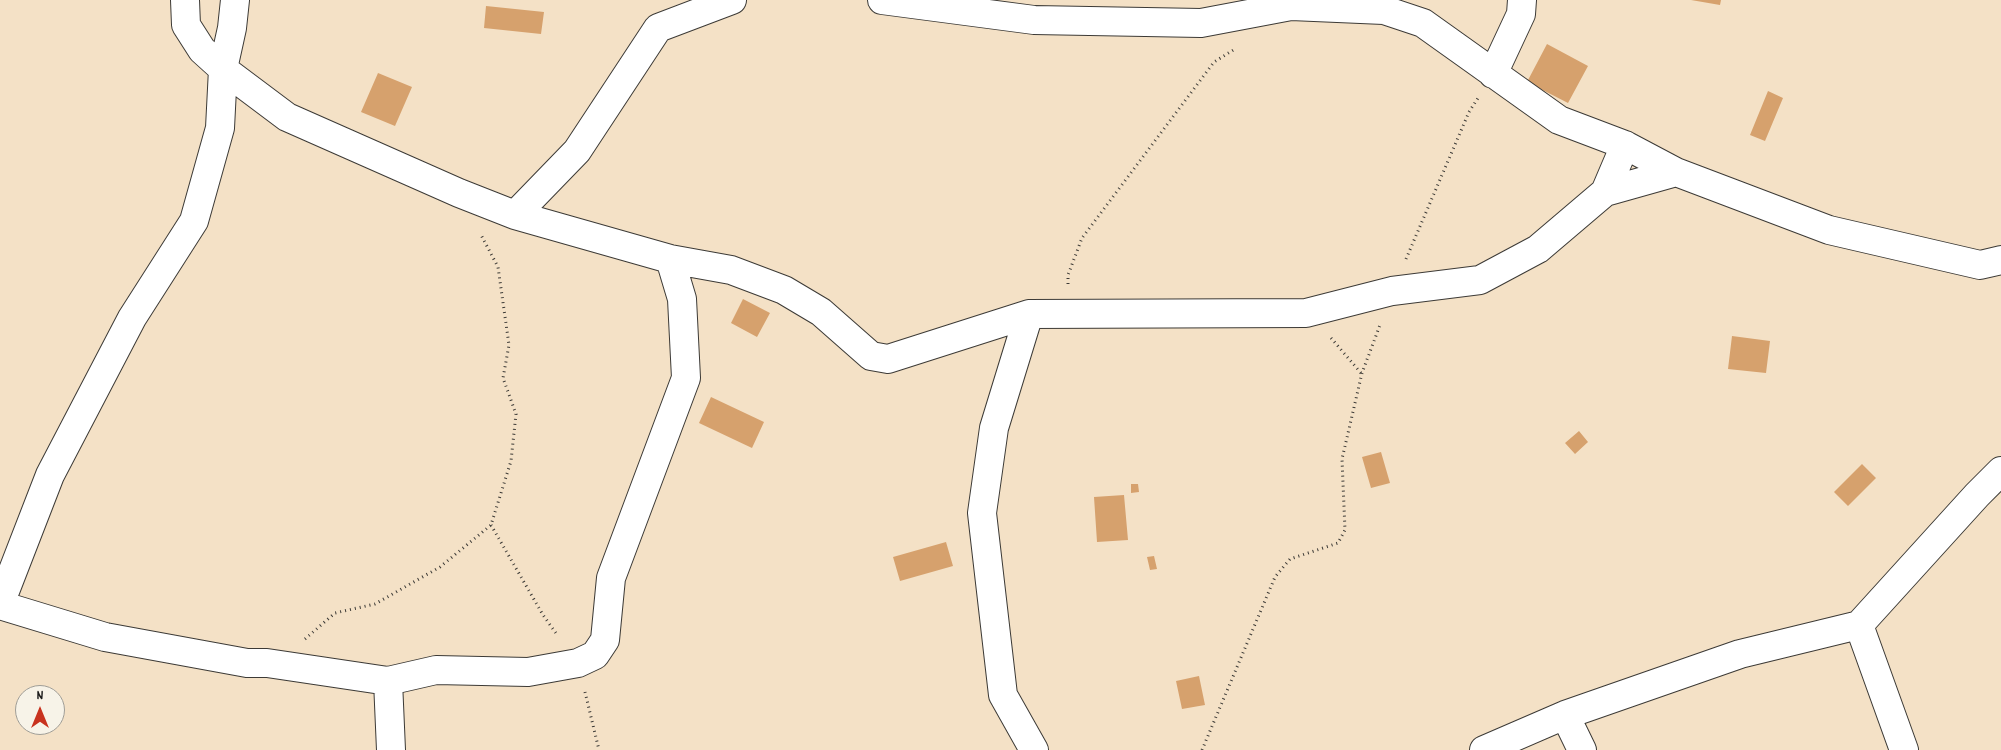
<!DOCTYPE html>
<style>
body{margin:0}
#map{position:relative;width:2001px;height:750px;overflow:hidden;background:#f4e1c6;font-family:Dekko,sans-serif}
canvas{display:block}
.north{position:absolute;left:15px;top:685px;width:50px;height:50px;box-sizing:border-box;background:#f7f3e8;border:1px solid #9f9d96;border-radius:50%;rotate:0deg;font-size:14px;font-weight:700;line-height:20px;text-align:center;color:#1c1c1c}
.north::after{content:'';display:block;margin:auto;width:18px;height:22px;background:#c8321e;clip-path:polygon(50% 0,100% 100%,50% 72%,0 100%)}
</style>
<div id="map">
<canvas width="2001" height="750"></canvas>
<div class="north">N</div>
</div>
<script>
const ctx = document.querySelector('canvas').getContext('2d');
ctx.lineJoin = 'round';
function fill(path, color) {
  ctx.fillStyle = color;
  ctx.fill(path, 'evenodd');
}
function strokePath(path, color, width, dash) {
  ctx.strokeStyle = color;
  ctx.lineWidth = width;
  ctx.lineCap = dash ? 'butt' : 'round';
  ctx.setLineDash(dash || []);
  ctx.stroke(path);
}
const building = new Path2D(`
 M 1691,0 L 1721,0 L 1720,5 Z
 M 486,6 L 544,12 L 541,34 L 484,28 Z
 M 1547,44 L 1588,66 L 1568,103 L 1527,82 Z
 M 378,73 L 412,87 L 395,126 L 361,112 Z
 M 1768,91 L 1783,98 L 1765,141 L 1750,135 Z
 M 743,299 L 770,313 L 757,337 L 731,323 Z
 M 1732,336 L 1770,341 L 1766,373 L 1728,369 Z
 M 711,397 L 764,422 L 752,448 L 699,423 Z
 M 1579,431 L 1588,442 L 1575,454 L 1565,443 Z
 M 1381,452 L 1390,483 L 1371,488 L 1362,457 Z
 M 1862,464 L 1876,478 L 1848,506 L 1834,492 Z
 M 1131,484 L 1138,484 L 1139,492 L 1131,493 Z
 M 1124,495 L 1128,540 L 1097,542 L 1094,497 Z
 M 946,542 L 953,566 L 900,581 L 893,557 Z
 M 1154,556 L 1157,569 L 1150,570 L 1147,557 Z
 M 1199,676 L 1205,705 L 1182,709 L 1176,681 Z`);
const path = new Path2D(`
 M 1406,259 L 1469,112 L 1478,98
 M 1068,284 L 1068,275 L 1082,238 L 1214,62 L 1235,49
 M 1331,338 L 1361,373
 M 491,525 L 543,615 L 558,636
 M 305,639 L 335,613 L 375,604 L 440,567 L 491,525 L 511,461 L 516,414 L 503,378 L 509,345 L 498,267 L 480,233
 M 585,692 L 599,750
 M 1202,750 L 1275,577 L 1290,559 L 1338,543 L 1345,530 L 1342,459 L 1362,373 L 1380,325`);
const minor = new Path2D(`
 M 185,0 L 186,25 L 202,50 L 223,69 L 287,117 L 459,193 L 515,215 L 670,259 L 731,270 L 784,290 L 821,312 L 871,356 L 888,359 L 1029,314 L 1306,313 L 1392,291 L 1480,280 L 1538,249 L 1605,192 L 1676,172 L 1829,230 L 1980,265 L 2001,260
 M 882,0 L 1034,20 L 1201,23 L 1291,6 L 1384,10 L 1423,23 L 1559,120 L 1625,145 L 1676,172
 M 1493,74 L 1521,14 L 1522,0
 M 1605,192 L 1625,145
 M 515,215 L 577,151 L 658,28 L 732,0
 M 1029,314 L 994,428 L 982,513 L 1003,695 L 1034,750
 M 0,604 L 50,475 L 132,318 L 194,221 L 220,128 L 223,69 L 232,28 L 235,0
 M 0,605 L 105,637 L 247,663 L 267,663 L 388,681 L 436,670 L 528,672 L 578,663 L 595,655 L 605,640 L 611,578 L 686,378 L 682,299 L 670,259
 M 1859,625 L 1904,750
 M 388,681 L 391,750
 M 1565,715 L 1582,750
 M 1484,750 L 1565,715 L 1740,654 L 1859,625 L 1977,495 L 2001,471`);
fill(building, '#d6a16d');
strokePath(minor, '#3c3a36', 30);
strokePath(path, '#3c3a36', 3, [1, 4]);
strokePath(minor, '#fff', 28);
</script>
